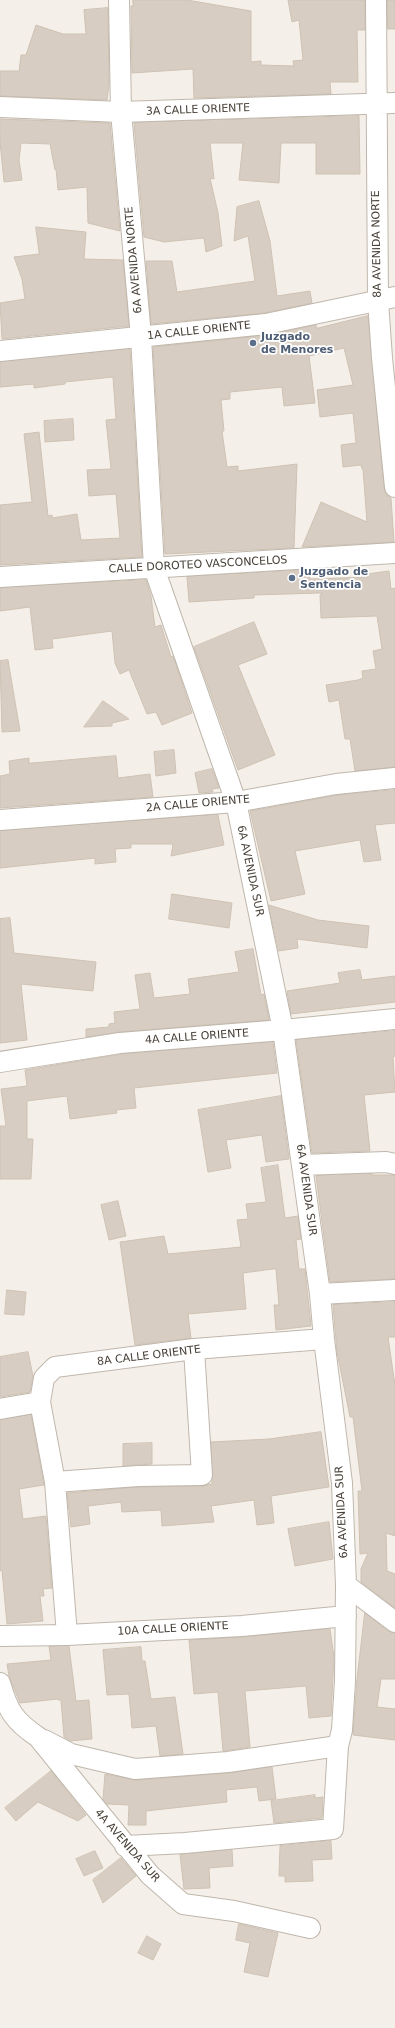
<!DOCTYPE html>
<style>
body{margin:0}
canvas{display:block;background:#f4f0e9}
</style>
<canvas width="395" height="2028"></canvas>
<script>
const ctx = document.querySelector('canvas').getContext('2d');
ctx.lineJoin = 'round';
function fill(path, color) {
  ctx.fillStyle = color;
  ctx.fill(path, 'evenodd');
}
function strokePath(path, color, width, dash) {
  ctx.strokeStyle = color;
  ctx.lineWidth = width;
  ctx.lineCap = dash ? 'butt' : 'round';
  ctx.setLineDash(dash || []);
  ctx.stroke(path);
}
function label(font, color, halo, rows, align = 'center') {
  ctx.font = font + ' "DejaVu Sans",sans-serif';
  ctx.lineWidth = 3.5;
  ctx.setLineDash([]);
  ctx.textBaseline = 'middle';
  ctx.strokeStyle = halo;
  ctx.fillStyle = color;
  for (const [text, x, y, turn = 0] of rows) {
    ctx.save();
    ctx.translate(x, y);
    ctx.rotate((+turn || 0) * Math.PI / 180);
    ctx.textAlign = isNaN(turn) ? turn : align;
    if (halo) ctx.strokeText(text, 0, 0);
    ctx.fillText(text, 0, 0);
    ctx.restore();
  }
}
const building = new Path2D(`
 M 133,0 L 187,0 L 251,11 L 251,62 L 261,61 L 261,65 L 294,66 L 293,61 L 303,60 L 299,20 L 292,22 L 288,0 L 365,0 L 365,30 L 357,30 L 358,82 L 330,82 L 331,94 L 194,98 L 193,69 L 132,73 L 131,6 L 133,6 Z
 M 388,0 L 395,0 L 395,29 L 388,29 Z
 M 108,8 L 109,85 L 107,100 L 0,96 L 0,71 L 19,71 L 21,55 L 26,55 L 36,25 L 63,34 L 86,34 L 84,10 Z
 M 359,116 L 360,174 L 316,174 L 316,143 L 281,143 L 279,183 L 239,180 L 243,143 L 210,143 L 214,179 L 210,178 L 218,213 L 222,246 L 206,252 L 204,238 L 164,242 L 144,237 L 134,123 Z
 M 0,119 L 110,123 L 120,231 L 88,223 L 87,187 L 58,190 L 56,169 L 55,170 L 50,144 L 21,143 L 19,160 L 22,180 L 4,182 L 0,142 Z
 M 259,201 L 270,241 L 277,296 L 310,291 L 312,303 L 264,313 L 151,324 L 146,261 L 172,261 L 177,292 L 255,281 L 248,236 L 234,241 L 237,207 Z
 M 36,227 L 86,232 L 84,259 L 123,260 L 129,326 L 2,339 L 0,303 L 25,299 L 22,279 L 14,257 L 39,254 Z
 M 368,316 L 384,488 L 386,494 L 391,498 L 394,542 L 302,547 L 321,502 L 367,522 L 363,469 L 362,469 L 361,465 L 343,467 L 341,445 L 356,443 L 353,413 L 320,417 L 317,390 L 353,385 L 344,348 L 309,356 L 315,403 L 284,406 L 282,387 L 230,392 L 230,399 L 221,400 L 224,431 L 222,431 L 227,467 L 238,466 L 238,471 L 297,464 L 294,548 L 165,554 L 153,347 L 267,335 L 316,325 L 317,328 Z
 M 130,349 L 142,557 L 0,565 L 0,505 L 32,502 L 24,434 L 39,432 L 48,516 L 52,515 L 52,518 L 77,514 L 81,540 L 120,538 L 116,494 L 89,496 L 87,470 L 111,469 L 106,420 L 116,419 L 113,377 L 65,382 L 65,384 L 34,388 L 34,384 L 0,387 L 0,362 Z
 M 73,419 L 74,440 L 45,442 L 44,421 Z
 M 309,570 L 310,579 L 368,577 L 367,574 L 389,571 L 391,589 L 395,588 L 395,767 L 355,771 L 350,739 L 345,739 L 339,700 L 329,702 L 326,685 L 358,680 L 363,678 L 362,671 L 376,669 L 373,651 L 382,649 L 377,616 L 321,618 L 320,595 L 323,594 L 320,593 L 254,595 L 254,598 L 189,602 L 187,577 Z
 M 146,580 L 151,596 L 155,627 L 161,625 L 171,657 L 173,656 L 192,713 L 162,725 L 156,712 L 147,714 L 129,670 L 120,674 L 115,663 L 112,631 L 52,639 L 53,648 L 35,650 L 30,607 L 0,611 L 0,588 Z
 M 254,622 L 267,654 L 238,665 L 275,755 L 238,770 L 194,647 Z
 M 8,660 L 20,731 L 2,732 L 0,661 Z
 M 103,701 L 129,719 L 112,723 L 112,726 L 84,727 Z
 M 174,750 L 176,773 L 156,776 L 154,752 Z
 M 116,756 L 118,778 L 150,774 L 153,797 L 0,808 L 0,776 L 10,774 L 9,761 L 29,758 L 29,763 Z
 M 212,769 L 219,788 L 212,789 L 213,792 L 199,793 L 195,773 Z
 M 395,790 L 395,823 L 375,825 L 381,860 L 364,862 L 360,840 L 295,851 L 305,894 L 271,901 L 250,811 L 338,795 Z
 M 218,815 L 224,845 L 171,856 L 173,844 L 131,844 L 131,848 L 115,849 L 116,862 L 95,864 L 95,858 L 0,868 L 0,831 Z
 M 172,894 L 232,903 L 229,928 L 169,919 Z
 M 269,905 L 318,920 L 369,926 L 367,948 L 297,939 L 298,948 L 279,951 Z
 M 10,918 L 14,953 L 96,962 L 93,991 L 21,984 L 27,1040 L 0,1043 L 0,919 Z
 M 253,949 L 261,995 L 264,994 L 269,1020 L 119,1032 L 86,1037 L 86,1029 L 109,1027 L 109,1024 L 115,1023 L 114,1012 L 140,1009 L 135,975 L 150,973 L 154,998 L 190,994 L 188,979 L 239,972 L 235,952 Z
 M 360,970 L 362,980 L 395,976 L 395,1002 L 291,1014 L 287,991 L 340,983 L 338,973 Z
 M 395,1031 L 395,1056 L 393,1057 L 395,1092 L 364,1095 L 370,1151 L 312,1153 L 296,1040 Z
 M 273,1042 L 277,1073 L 134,1088 L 136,1108 L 116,1110 L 117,1113 L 70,1119 L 67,1096 L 27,1101 L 27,1139 L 33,1139 L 31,1179 L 0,1179 L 0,1126 L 6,1126 L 1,1089 L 27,1086 L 25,1070 L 121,1054 Z
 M 281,1096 L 289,1159 L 266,1162 L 262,1135 L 226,1140 L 231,1168 L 208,1172 L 198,1110 Z
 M 278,1165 L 285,1218 L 298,1216 L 301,1239 L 296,1240 L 299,1269 L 305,1269 L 311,1326 L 276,1330 L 274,1305 L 279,1305 L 276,1269 L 273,1269 L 243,1273 L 246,1309 L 188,1314 L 191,1338 L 135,1345 L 120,1242 L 164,1236 L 168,1254 L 241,1247 L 237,1220 L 248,1219 L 246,1204 L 266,1202 L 261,1168 Z
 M 372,1174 L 372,1175 L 395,1175 L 395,1279 L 330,1282 L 316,1176 Z
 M 118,1201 L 126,1236 L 109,1240 L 101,1205 Z
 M 7,1290 L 26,1292 L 24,1315 L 5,1314 Z
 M 395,1302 L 395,1337 L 388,1337 L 395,1385 L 395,1536 L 386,1533 L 387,1571 L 395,1574 L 395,1608 L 361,1582 L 361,1569 L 368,1553 L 360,1554 L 358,1491 L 362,1491 L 353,1417 L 350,1417 L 337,1352 L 333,1305 Z
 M 28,1352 L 33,1376 L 30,1392 L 0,1397 L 0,1357 Z
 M 31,1415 L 44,1485 L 19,1489 L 23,1519 L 46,1516 L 52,1588 L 43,1589 L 44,1596 L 40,1596 L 43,1621 L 7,1624 L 2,1570 L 0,1571 L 0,1420 Z
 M 321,1432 L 329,1487 L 271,1496 L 274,1523 L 257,1525 L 254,1500 L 211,1506 L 214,1522 L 162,1526 L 161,1510 L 122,1512 L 121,1502 L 88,1506 L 90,1524 L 71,1527 L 67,1493 L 138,1487 L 203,1486 L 212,1484 L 211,1442 L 269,1439 Z
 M 152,1443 L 152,1464 L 123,1466 L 123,1444 Z
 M 329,1522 L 333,1559 L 295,1566 L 288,1529 Z
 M 365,1613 L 388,1631 L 395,1633 L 395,1679 L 381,1679 L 377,1707 L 395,1709 L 395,1740 L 353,1735 L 357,1679 Z
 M 330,1629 L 334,1657 L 331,1716 L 309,1718 L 306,1686 L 245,1691 L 250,1747 L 223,1751 L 218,1692 L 194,1694 L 189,1640 L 243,1637 Z
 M 69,1646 L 76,1701 L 89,1700 L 92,1739 L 70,1741 L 64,1737 L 61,1700 L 58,1700 L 58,1699 L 20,1703 L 9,1676 L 7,1664 L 51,1660 L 49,1647 Z
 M 141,1647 L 142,1661 L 145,1661 L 151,1699 L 175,1697 L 183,1754 L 160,1756 L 156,1726 L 132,1728 L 129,1694 L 107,1695 L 103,1650 Z
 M 272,1767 L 276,1799 L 259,1801 L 257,1787 L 226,1790 L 227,1802 L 146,1811 L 146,1825 L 128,1825 L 129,1805 L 107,1804 L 103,1799 L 105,1774 L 136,1780 L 229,1773 Z
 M 51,1771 L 86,1815 L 78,1821 L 38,1802 L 16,1821 L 5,1808 Z
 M 315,1795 L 315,1798 L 323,1797 L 322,1818 L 274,1823 L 271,1801 Z
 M 331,1841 L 332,1859 L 312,1860 L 313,1881 L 285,1882 L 285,1876 L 279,1876 L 280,1846 Z
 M 232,1850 L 233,1866 L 209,1868 L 210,1888 L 184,1889 L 180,1855 Z
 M 95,1851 L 103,1868 L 84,1876 L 76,1859 Z
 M 121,1858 L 136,1876 L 103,1903 L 93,1880 Z
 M 239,1924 L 278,1933 L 268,1977 L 244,1972 L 250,1943 L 236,1940 Z
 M 147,1936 L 161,1944 L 153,1960 L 138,1953 Z`);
const minor = new Path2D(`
 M 119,0 L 121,112 L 141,337 L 154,568 L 236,802 L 283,1030 L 320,1294 L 324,1339 L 342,1483 L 346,1585 L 345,1681 L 342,1730 L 338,1746 L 333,1829 L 185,1843 L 125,1846
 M 376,0 L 378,301 L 382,358 L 395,487
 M 0,107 L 121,112 L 395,103
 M 0,351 L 266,324 L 395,297
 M 0,577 L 395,553
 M 0,820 L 236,802 L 336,784 L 395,778
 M 0,1062 L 120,1043 L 283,1030 L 395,1019
 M 302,1165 L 386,1162 L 395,1164
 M 320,1294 L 395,1290
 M 40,1402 L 55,1482 L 67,1635
 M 0,1409 L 40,1402 L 44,1378 L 55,1367 L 194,1349 L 324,1339
 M 55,1482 L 138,1476 L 202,1475 L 194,1349
 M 346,1585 L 395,1622
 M 0,1636 L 67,1635 L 242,1626 L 346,1616
 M 0,1683 C 8,1711 14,1721 38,1737 L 150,1875 L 183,1904 L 234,1911 L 310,1928
 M 44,1740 L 71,1754 L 135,1769 L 228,1762 L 338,1746`);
const markers = [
 [253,343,4,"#5c6f8a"],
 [292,578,4,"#5c6f8a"]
];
const streetNames = [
 ["3A CALLE ORIENTE",198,110,-2],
 ["8A AVENIDA NORTE",377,244,-91],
 ["6A AVENIDA NORTE",134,260,-95],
 ["1A CALLE ORIENTE",199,331,-6],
 ["CALLE DOROTEO VASCONCELOS",198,565,-3],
 ["2A CALLE ORIENTE",198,804,-5],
 ["6A AVENIDA SUR",250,871,78],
 ["4A CALLE ORIENTE",197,1037,-4],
 ["6A AVENIDA SUR",306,1190,82],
 ["8A CALLE ORIENTE",149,1356,-7],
 ["6A AVENIDA SUR",342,1512,-93],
 ["10A CALLE ORIENTE",173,1629,-3],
 ["4A AVENIDA SUR",127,1846,49]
];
const serviceNames = [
 ["Juzgado",261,337],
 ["de Menores",261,350],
 ["Juzgado de",300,572],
 ["Sentencia",300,585]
];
fill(building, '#d8cdc2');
strokePath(building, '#cfc2b3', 1);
strokePath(minor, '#bfb7ac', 22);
strokePath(minor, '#fff', 20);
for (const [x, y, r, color] of markers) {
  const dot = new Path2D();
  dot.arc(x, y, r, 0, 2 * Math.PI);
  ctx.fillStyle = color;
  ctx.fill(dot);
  strokePath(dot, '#fff', 1.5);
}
label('11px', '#474038', '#fff', streetNames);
label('bold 11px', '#4e5e75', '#fff', serviceNames, 'left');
</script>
